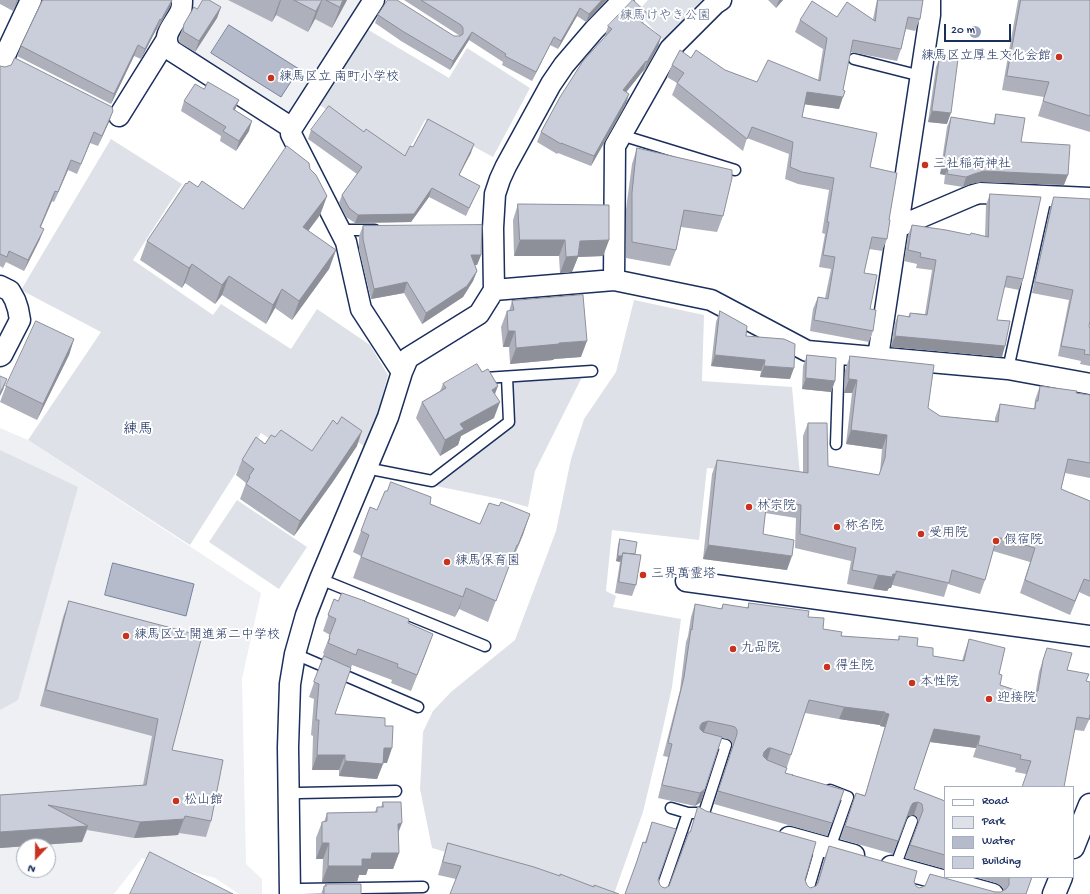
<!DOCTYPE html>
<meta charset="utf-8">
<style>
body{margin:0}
#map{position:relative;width:1090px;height:894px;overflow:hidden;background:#fff;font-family:"Gochi Hand",sans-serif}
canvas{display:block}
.legend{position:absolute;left:944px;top:786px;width:130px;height:92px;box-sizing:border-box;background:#fff;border:1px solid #a4acbf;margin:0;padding:5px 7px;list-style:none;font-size:12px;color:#1b2f5e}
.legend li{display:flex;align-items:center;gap:8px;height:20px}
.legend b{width:20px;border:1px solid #a4acbf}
.north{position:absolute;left:16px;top:838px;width:40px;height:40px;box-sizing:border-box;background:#fff;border:1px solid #a4acbf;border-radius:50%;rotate:202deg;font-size:11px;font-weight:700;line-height:16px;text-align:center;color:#1b2f5e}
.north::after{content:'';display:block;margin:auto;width:14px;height:18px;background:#c8321e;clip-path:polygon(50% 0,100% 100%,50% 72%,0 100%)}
.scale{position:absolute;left:944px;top:24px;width:67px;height:18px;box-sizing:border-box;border:2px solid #1b2f5e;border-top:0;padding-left:5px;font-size:12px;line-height:14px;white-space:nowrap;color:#1b2f5e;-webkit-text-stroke:3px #fff;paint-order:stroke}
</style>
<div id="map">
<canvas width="1090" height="894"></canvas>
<ul class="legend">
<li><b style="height:5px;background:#fff"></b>Road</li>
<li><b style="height:11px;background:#dee1e7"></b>Park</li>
<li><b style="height:11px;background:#b5bbca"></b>Water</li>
<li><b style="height:11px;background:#caceda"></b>Building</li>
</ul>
<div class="north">N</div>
<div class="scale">20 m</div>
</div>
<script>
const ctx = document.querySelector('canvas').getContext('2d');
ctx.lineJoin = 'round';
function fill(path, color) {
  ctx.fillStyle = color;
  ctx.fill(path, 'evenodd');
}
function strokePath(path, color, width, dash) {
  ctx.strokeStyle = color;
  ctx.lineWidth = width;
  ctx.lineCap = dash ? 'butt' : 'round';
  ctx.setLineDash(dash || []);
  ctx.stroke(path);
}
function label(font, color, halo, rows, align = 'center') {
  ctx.font = font + ' "Gochi Hand","Klee One",sans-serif';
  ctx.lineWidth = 4;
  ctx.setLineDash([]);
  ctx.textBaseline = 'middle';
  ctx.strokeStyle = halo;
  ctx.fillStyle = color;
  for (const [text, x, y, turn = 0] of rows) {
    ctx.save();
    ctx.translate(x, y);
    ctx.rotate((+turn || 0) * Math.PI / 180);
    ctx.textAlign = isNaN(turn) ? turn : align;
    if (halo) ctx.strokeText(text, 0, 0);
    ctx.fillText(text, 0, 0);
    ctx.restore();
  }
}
const built = new Path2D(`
 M 192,0 L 364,0 L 295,112 L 283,115 L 177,45 L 174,33 Z
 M 0,428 L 28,440 L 261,593 L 242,679 L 246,864 L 262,879 L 262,894 L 239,894 L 215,878 L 142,858 L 114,894 L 0,894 ZM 24,846 L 48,846 L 48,870 L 24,870 Z`);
const green = new Path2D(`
 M 648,0 L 710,0 L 665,42 L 637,12 Z
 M 367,29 L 449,78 L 467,48 L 530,88 L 493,157 L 425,120 L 403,160 L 318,104 Z
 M 111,139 L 182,184 L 133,260 L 213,315 L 221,304 L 291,349 L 317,309 L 370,345 L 388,375 L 378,413 L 364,446 L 330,424 L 305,462 L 261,433 L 190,545 L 28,440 L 101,332 L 21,290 Z
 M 634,300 L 704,315 L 702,381 L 792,387 L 800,475 L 707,468 L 699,540 L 612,530 L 606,591 L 616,596 L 613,607 L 681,619 L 672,687 L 661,737 L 643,812 L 614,894 L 590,894 L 432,848 L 420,789 L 423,732 L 433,711 L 451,692 L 515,640 L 556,531 L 571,459 L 584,419 L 616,372 Z
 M 582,377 L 535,471 L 528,507 L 500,499 L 436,486 L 513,422 L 512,379 Z
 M 0,450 L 78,487 L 18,700 L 0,710 Z
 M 237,500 L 307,547 L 279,589 L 209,542 Z`);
const water = new Path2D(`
 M 229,25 L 299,69 L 281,97 L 211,53 Z
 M 113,563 L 194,584 L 186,616 L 105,595 Z`);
const lane = new Path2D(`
 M 854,59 L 921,76
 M 621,135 L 735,170
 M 341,230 L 375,230
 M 1008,369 L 1046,197
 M 485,378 L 592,371
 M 836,444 L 839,354
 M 376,470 L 432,481 L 509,422 L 507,377
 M 320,579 L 485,646
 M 295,654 L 418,707
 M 288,795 L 299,793 L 396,791
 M 671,808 L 688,813 L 704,813 L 726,745 L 707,741
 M 830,848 L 848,797 L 830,790
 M 895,867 L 912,821
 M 290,891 L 301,889 L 423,887
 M 660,894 L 688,813
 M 807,894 L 821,846`);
const street = new Path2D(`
 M 182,0 C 182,3 182,7 181,10 C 176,24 158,36 172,51 L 292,128 L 374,0
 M 0,66 L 31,0
 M 119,116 L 167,39
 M 292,128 L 291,134 L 346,242 L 361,309 L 402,372
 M 898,227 L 973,195 L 980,193 L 1090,198
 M 614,280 L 615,146 L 670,49 L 715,4 L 721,0
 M 0,286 L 10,291 L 15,300 L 18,309 L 20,320 L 2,355 L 0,356
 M 494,290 L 614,280 L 711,300 L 807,351 L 1008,369 L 1090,384
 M 878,357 L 930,15 L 930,0
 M 686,581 L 1090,636
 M 789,837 L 854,855
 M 891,866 L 993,894
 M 290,894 L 288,747 L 290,684 L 295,654 L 306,615 L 320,579 L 388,417 L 402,372 L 408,358 L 479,314 L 494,290 L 493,228 L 495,194 L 500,179 L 506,166 L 551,84 L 564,65 L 594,30 L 623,0`);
const secondary = new Path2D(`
 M 1073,847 L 1090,805
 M 1054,894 L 1061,877`);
const trees = [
 [975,32]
];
const wall = new Path2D(`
 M 0,0 L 18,0 L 13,11 L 0,4 Z
 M 42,0 L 172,0 L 170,7 L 157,30 L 156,30 L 141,59 L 134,56 L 111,104 L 17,56 L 21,46 Z
 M 228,0 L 347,0 L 332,28 L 315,19 L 308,32 L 276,15 L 272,22 Z
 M 404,0 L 607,0 L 586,22 L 577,16 L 558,49 L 550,45 L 532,81 L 502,65 L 503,62 L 469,40 L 450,70 L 401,41 L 375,23 L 378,15 L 454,36 L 460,36 L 457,34 Z
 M 768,0 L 783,0 L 776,8 Z
 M 877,0 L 923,0 L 920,19 L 915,31 L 906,29 L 901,49 L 897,61 L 850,52 L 839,109 L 805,104 L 802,117 L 870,167 L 889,220 L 887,239 L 882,251 L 869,249 L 864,273 L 870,309 L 873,331 L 869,342 L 810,331 L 813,309 L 818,297 L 825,298 L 831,269 L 819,267 L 825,234 L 822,233 L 829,190 L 798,184 L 785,179 L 789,154 L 747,138 L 743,151 L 672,95 L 677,83 L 667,77 L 672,65 L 691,58 L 725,70 L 757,82 L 818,80 L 823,49 L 795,32 L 800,20 L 837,17 L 873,19 Z
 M 1018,0 L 1090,0 L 1090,132 L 1038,116 L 1044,97 L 1002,90 Z
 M 221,7 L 217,18 L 195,52 L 180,43 L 179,41 L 180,35 L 184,24 L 197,9 Z
 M 643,23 L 658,47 L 644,72 L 643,71 L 626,92 L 626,104 L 591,166 L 558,153 L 557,154 L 537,142 L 541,132 L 606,36 L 605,36 L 608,26 Z
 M 940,56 L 947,124 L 928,122 L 936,67 Z
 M 0,66 L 109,122 L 98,146 L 90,143 L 77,174 L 68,170 L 54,202 L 52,201 L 41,227 L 40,239 L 24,271 L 6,262 L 3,268 L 0,266 Z
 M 184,101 L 235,110 L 249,131 L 236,151 L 220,141 L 221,136 L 181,111 Z
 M 996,114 L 1021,142 L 1064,185 L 981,182 L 970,184 L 963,187 L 944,184 L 945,175 L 940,174 L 947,127 L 951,117 L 993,124 Z
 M 311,130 L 364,132 L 405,156 L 413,147 L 471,153 L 459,175 L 476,194 L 466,216 L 429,197 L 411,222 L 355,223 L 346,217 L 339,203 L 342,195 L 357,174 L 308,139 Z
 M 637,148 L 723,216 L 717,232 L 681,227 L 676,250 L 670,266 L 626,258 L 626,209 L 632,164 Z
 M 310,169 L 327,196 L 320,215 L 308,231 L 336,250 L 329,269 L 292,320 L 275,308 L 266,324 L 222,295 L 215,304 L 185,283 L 182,288 L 140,260 L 147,241 L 187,184 L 198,187 L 243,209 Z
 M 990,194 L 1023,279 L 1019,290 L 1004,287 L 997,320 L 1002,357 L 891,347 L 894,326 L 898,315 L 908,317 L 910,313 L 925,314 L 932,270 L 916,268 L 917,264 L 904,261 L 908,235 L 912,225 L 970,235 L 985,236 L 986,205 Z
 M 1054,197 L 1089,327 L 1090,328 L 1090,366 L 1080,364 L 1081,361 L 1058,356 L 1069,300 L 1032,293 L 1050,208 Z
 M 518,204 L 609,240 L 603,256 L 578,257 L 572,272 L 560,273 L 559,256 L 514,256 L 513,220 Z
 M 363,226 L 481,255 L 477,265 L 475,265 L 477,271 L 473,281 L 463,297 L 422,324 L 404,293 L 371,299 L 359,250 L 359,236 Z
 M 512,301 L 581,357 L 554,359 L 553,360 L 510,364 L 509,347 L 503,347 L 501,327 L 507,311 L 509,311 Z
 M 720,311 L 746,336 L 790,379 L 760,377 L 761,371 L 711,366 L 716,322 Z
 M 74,339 L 69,355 L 37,420 L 0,402 L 6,386 Z
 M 807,355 L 835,381 L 831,392 L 802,389 L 803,366 Z
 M 850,356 L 940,416 L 995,421 L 995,418 L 1000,404 L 1034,409 L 1035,400 L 1040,386 L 1090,395 L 1090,478 L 1065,473 L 1061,489 L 1090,501 L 1090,597 L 1079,592 L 1070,615 L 1020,593 L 1030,562 L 993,551 L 985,580 L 980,594 L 948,584 L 944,597 L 892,585 L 891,588 L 889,588 L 887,591 L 873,589 L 847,584 L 851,561 L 795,548 L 796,518 L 765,513 L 763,534 L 787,570 L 703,559 L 712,474 L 717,460 L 803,472 L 803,436 L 808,423 L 828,466 L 879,475 L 880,472 L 882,449 L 846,444 L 852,393 L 844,393 L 845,370 Z
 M 443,384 L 495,394 L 494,418 L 461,436 L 458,445 L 440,456 L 416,418 L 422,402 L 440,391 Z
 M 275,437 L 312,451 L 357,446 L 332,483 L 294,536 L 240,499 L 246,483 L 236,475 L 242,460 Z
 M 430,504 L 480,524 L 530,514 L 510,566 L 509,565 L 488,622 L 459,609 L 455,617 L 353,578 L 361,556 L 353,552 L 361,531 L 377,510 Z
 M 620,539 L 635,554 L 636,585 L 632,596 L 615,593 L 620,562 L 616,561 L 618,545 Z
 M 334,599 L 338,601 L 364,601 L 408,623 L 427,650 L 411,691 L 391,683 L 392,680 L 352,665 L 335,714 L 387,763 L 383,763 L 377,779 L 339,776 L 339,770 L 312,770 L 313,736 L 311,735 L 314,699 L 309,697 L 324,654 L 323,653 L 330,635 L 323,631 Z
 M 69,601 L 202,636 L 172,750 L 211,821 L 206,837 L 179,833 L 178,835 L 134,838 L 87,830 L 82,842 L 0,848 L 0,795 L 143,785 L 152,736 L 40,706 L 63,617 Z
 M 749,603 L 808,617 L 823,629 L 841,636 L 898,640 L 899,636 L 933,656 L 962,661 L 965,651 L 969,639 L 999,674 L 1000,685 L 1035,696 L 1039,672 L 1047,648 L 1067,670 L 1086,681 L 1090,682 L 1090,720 L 1089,720 L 1084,731 L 1075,730 L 1026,774 L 1015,772 L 1016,768 L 973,757 L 976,748 L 930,742 L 914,789 L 945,801 L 945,869 L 905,858 L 918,823 L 917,817 L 914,815 L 908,816 L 906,819 L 893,854 L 840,839 L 856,793 L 865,795 L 885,727 L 880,726 L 880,725 L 839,719 L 805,713 L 785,773 L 792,775 L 844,790 L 827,836 L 714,804 L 732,747 L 732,743 L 730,740 L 727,739 L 722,738 L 701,802 L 695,806 L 658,798 L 668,757 L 663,756 L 680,690 L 686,642 L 688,636 L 691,617 L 695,604 L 721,609 L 723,604 L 747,608 Z
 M 383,802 L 398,832 L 399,853 L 393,869 L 368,869 L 366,875 L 359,875 L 357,882 L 322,882 L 323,859 L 316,859 L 316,838 L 322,822 L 324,822 L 327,813 L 375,812 L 377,807 L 381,807 Z
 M 698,807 L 805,880 L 807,885 L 810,888 L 816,886 L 824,859 L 829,846 L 914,882 L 916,886 L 919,888 L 1001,892 L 1004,890 L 1001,886 L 996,883 L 975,877 L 1032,877 L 1026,894 L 625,894 L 634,870 L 643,842 L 645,842 L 652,822 L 660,885 L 662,887 L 665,888 L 669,886 L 690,832 Z
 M 448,843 L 594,887 L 619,894 L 456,879 L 438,875 L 444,855 Z
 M 326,884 L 361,884 L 324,894 L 321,894 L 324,886 L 325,886 Z`);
const shadedWall = new Path2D(`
 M 17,0 L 18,0 L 13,11 Z
 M 172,0 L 170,7 L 157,30 L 161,20 Z
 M 280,0 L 281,0 L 276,15 L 272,22 Z
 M 322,0 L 315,19 L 308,32 L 316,11 Z
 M 343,0 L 347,0 L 332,28 L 340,7 Z
 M 602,0 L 607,0 L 586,22 L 589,14 Z
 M 779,0 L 783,0 L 776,8 Z
 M 221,7 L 217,18 L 195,52 L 199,41 Z
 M 580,8 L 577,16 L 558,49 L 561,41 Z
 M 647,13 L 643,23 L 640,21 Z
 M 160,19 L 156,30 L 141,59 L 145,49 Z
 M 472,32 L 469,40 L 450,70 L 453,61 Z
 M 554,37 L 532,81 L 536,72 Z
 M 661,37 L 658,47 L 644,72 L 647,62 Z
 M 138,45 L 134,56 L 111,104 L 114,94 Z
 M 646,61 L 643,71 L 620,100 L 623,90 Z
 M 807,92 L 843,97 L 839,109 L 802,104 Z
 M 629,94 L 626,104 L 591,166 L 594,156 Z
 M 239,100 L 235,110 L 230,119 L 233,109 Z
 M 113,111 L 109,122 L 98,146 L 102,136 Z
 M 932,111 L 951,113 L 947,124 L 928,122 Z
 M 252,121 L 249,131 L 236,151 L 239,141 Z
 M 94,132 L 90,143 L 77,174 L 81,164 Z
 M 474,144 L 471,153 L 455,183 L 459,175 Z
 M 71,160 L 68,170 L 54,202 L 58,192 Z
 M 943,164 L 949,165 L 945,175 L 940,174 Z
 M 984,171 L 1068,175 L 1064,185 L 981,182 L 970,184 L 963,187 L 966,177 L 974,174 Z
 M 432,188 L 429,197 L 411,222 L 355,223 L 358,215 Z
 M 55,191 L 52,201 L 36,237 L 40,227 Z
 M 327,196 L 320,215 L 297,246 L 303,227 Z
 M 44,229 L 40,239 L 24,271 L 28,260 Z
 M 520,240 L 565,240 L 559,256 L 514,256 Z
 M 609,240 L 603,256 L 578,257 L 572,272 L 560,273 L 566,257 L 580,241 Z
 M 336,250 L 329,269 L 292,320 L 299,301 Z
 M 471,255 L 481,255 L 477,265 L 468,265 Z
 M 192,264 L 185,283 L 182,288 L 189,268 Z
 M 477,271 L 473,281 L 463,297 L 422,324 L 426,313 Z
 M 229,276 L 222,295 L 215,304 L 222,285 Z
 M 407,282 L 404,293 L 371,299 L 374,289 Z
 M 282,289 L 275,308 L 266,324 L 273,305 Z
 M 508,331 L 515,331 L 509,347 L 503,347 Z
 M 895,336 L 1005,346 L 1002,357 L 891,347 Z
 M 74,339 L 69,355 L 37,420 L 43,404 Z
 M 587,341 L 581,357 L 554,359 L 553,360 L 510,364 L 516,348 L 559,343 Z
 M 715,355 L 765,360 L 761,371 L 711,366 Z
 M 764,366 L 794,368 L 790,379 L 760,377 Z
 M 806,378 L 835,381 L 831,392 L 802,389 Z
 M 7,379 L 3,390 L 0,396 L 0,393 Z
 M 849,379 L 857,380 L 852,393 L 844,393 Z
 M 498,386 L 492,402 L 492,390 Z
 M 500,402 L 494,418 L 461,436 L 458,445 L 440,456 L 445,440 L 460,424 Z
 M 851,430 L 887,435 L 882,449 L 846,444 Z
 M 362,431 L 357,446 L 332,483 L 294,536 L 300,521 Z
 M 530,514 L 523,535 L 510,566 L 518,545 Z
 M 708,545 L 792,556 L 787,570 L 703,559 Z
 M 618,556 L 622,556 L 620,562 L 616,561 Z
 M 893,574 L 896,574 L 891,588 L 889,588 L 887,591 L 873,589 L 878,575 Z
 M 1084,579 L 1079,592 L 1070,615 L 1075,601 Z
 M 466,588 L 459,609 L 455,617 L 463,597 Z
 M 433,634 L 427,650 L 411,691 L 417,675 Z
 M 844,707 L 885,712 L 880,725 L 839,719 Z
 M 885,713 L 889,714 L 885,727 L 880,726 Z
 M 708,721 L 703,734 L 696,738 L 702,723 Z
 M 934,729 L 980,736 L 976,748 L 930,742 Z
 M 384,748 L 392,748 L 387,763 L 379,763 L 383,764 L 377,779 L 339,776 L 345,761 Z
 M 768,748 L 771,748 L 767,761 L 763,761 L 764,752 Z
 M 317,755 L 345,755 L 339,770 L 312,770 Z
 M 705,789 L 701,802 L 695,806 L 700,793 Z
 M 918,802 L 914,815 L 908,816 L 906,819 L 893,854 L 911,806 L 913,803 Z
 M 184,819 L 178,835 L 134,838 L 140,822 Z
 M 402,823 L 396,839 L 398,824 Z
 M 88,826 L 82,842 L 0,848 L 0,832 Z
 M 322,843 L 329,843 L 323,859 L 316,859 Z
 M 372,853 L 399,853 L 393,869 L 368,869 L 366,875 L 359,875 L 357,882 L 322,882 L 328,866 L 362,859 Z`);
const building = new Path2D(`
 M 43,0 L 172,0 L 161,20 L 160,19 L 145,49 L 138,45 L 114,94 L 21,46 Z
 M 203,0 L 209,0 L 221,7 L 199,41 L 184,32 L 183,30 L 184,24 L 194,7 L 197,9 Z
 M 294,0 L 322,0 L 316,11 Z
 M 326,0 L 343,0 L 340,7 Z
 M 388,0 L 397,0 L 454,36 L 460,36 L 463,34 L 463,28 L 461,25 L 421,0 L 602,0 L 589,14 L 580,8 L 561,41 L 554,37 L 536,72 L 505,56 L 506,54 L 472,32 L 453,61 L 404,32 L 378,15 Z
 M 633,0 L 647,13 L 640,21 L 661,37 L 647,62 L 646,61 L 623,90 L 629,94 L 594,156 L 561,143 L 561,144 L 541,132 L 560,97 L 583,61 L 612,29 L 608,26 Z
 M 878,0 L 923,0 L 920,19 L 908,17 L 901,49 L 853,40 L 843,90 L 845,91 L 843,97 L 807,92 L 802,117 L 877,133 L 870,167 L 897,173 L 889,220 L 890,220 L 887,239 L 872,237 L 864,273 L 877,275 L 870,309 L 876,310 L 873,331 L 814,320 L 818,297 L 828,299 L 835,257 L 823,255 L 829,222 L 827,222 L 834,178 L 802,172 L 790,167 L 793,142 L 752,127 L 747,139 L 677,83 L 684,73 L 672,65 L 680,50 L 691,58 L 696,50 L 725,70 L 757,82 L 768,60 L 820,81 L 827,38 L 800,20 L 812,1 L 837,17 L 847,2 L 875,21 Z
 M 1021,0 L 1090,0 L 1090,116 L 1043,101 L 1049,82 L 1007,76 Z
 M 940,56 L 958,59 L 951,113 L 932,111 Z
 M 15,58 L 112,107 L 113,111 L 102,136 L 94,132 L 81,164 L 71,160 L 58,192 L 55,191 L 40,227 L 44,229 L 28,260 L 9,251 L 7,257 L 0,254 L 0,66 L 5,67 L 11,65 Z
 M 208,82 L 239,100 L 233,109 L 252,121 L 239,141 L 223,131 L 226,127 L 184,101 L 195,84 L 204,89 Z
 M 329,106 L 364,132 L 366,129 L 405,156 L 410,146 L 413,147 L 428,119 L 474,144 L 459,175 L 480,186 L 469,208 L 432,188 L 414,214 L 358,215 L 349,208 L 342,195 L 362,167 L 311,130 Z
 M 996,114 L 1025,118 L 1021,142 L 1070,145 L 1068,175 L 984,171 L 974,174 L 966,177 L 947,174 L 949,165 L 943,164 L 951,117 L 994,124 Z
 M 287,146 L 309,163 L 310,169 L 316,175 L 327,196 L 303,227 L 336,250 L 299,301 L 282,289 L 273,305 L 229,276 L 222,285 L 192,264 L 189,268 L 147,241 L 186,183 L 187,184 L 189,181 L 198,187 L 202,181 L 243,209 Z
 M 637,148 L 732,170 L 732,178 L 723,216 L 684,210 L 676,250 L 632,242 L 632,193 Z
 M 990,194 L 1041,197 L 1023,279 L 1007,276 L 997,320 L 1010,321 L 1005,346 L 895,336 L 898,315 L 910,317 L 910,313 L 927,315 L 936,260 L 920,257 L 921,253 L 908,250 L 912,225 L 946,230 L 970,235 L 971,233 L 988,237 Z
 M 1054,197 L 1090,199 L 1090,320 L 1089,327 L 1090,328 L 1090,355 L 1084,354 L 1085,350 L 1061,346 L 1073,290 L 1035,282 Z
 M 518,204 L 609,205 L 609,240 L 580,241 L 578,256 L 566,257 L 565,240 L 520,240 Z
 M 482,225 L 481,255 L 471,255 L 477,271 L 467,286 L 426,313 L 407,282 L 374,289 L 363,239 L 363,226 Z
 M 583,295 L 587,341 L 559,343 L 559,344 L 516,348 L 515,331 L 508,331 L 507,311 L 514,310 L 512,301 Z
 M 720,311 L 747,326 L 746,336 L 784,339 L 795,344 L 794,368 L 764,366 L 765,360 L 715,355 Z
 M 36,321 L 74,339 L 43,404 L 6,386 Z
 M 807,355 L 836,358 L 835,381 L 806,378 Z
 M 850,356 L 934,365 L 928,408 L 940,416 L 998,422 L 1000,404 L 1035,409 L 1036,401 L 1038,401 L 1040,386 L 1077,391 L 1076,393 L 1090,395 L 1090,463 L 1068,459 L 1061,489 L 1090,501 L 1090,581 L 1084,579 L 1075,601 L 1025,580 L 1035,548 L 997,537 L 985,580 L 952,570 L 949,583 L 896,571 L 896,574 L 893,574 L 892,577 L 878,575 L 852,570 L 856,548 L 800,534 L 801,505 L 767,499 L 763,534 L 794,540 L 792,556 L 708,545 L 717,460 L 808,473 L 808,423 L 827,423 L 828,466 L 879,475 L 885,458 L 887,435 L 851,430 L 857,380 L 849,379 Z
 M 477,364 L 482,372 L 488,369 L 498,386 L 492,390 L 500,402 L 460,424 L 464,429 L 445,440 L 422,402 L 446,388 L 443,384 Z
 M 0,376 L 7,379 L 0,393 Z
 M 342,417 L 362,431 L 337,468 L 300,521 L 246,484 L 250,477 L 249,476 L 254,469 L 242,460 L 256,437 L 265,444 L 271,435 L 275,437 L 281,430 L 312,451 L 333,420 L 337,424 Z
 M 391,482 L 431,497 L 430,504 L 480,524 L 489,503 L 499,506 L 501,502 L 530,514 L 518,545 L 517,545 L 496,601 L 466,588 L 463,597 L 361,557 L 369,535 L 361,531 L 370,507 L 377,510 L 385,491 L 387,491 Z
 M 620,539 L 637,542 L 635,554 L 623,553 L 622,556 L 618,556 Z
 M 623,553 L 641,555 L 636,585 L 619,582 Z
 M 342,593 L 365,601 L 364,601 L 409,619 L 408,623 L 433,634 L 417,675 L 397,667 L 398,664 L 358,649 L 356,655 L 328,643 L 330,638 L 329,637 L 336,619 L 328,615 L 334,599 L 338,601 Z
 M 69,601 L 202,636 L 172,750 L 223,760 L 211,821 L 185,816 L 184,819 L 140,822 L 48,805 L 88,826 L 0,832 L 0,795 L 146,785 L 158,719 L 46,690 Z
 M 749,603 L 809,611 L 808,617 L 824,618 L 823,629 L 842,632 L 841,636 L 899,640 L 899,636 L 918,638 L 917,646 L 933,648 L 933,656 L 964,661 L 969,639 L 1005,648 L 999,674 L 1002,675 L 1000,685 L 1036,697 L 1037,691 L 1038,691 L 1043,660 L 1047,648 L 1072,653 L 1067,670 L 1089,674 L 1086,681 L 1090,682 L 1090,714 L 1089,719 L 1077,717 L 1064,787 L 1022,787 L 1031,761 L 1020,759 L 1021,755 L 978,745 L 980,736 L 934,729 L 914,789 L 945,801 L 945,855 L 910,845 L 923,810 L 922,804 L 918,802 L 913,803 L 911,806 L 898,841 L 845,826 L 856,793 L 865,796 L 889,714 L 885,713 L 885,712 L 844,707 L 809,700 L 791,755 L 771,748 L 768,748 L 764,752 L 763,756 L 767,760 L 787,768 L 785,773 L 793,775 L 792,775 L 844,790 L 832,823 L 718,791 L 737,734 L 737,730 L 735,727 L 732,726 L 708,721 L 702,723 L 700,726 L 700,729 L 703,732 L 722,737 L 705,789 L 700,793 L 662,785 L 672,744 L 668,743 L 684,677 L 691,629 L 692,630 L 695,604 L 722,609 L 723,604 L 748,608 Z
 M 324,656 L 351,668 L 335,714 L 385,718 L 385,726 L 393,726 L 392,748 L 384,748 L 383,764 L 345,761 L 345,755 L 317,755 L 319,720 L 316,720 L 319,684 L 314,682 Z
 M 383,802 L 401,802 L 402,823 L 398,824 L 399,853 L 372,853 L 371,859 L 362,859 L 362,866 L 328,866 L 329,843 L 322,843 L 322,822 L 327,821 L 327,813 L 377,812 L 377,807 L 383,807 Z
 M 698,807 L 699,807 L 706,811 L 816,842 L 805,880 L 807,885 L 810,888 L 816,886 L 818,883 L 829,846 L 917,871 L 914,882 L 916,886 L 919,888 L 925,886 L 930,874 L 995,892 L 1001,892 L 1006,889 L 1009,885 L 1009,878 L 1008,877 L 1032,877 L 1026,894 L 625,894 L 637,861 L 643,842 L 646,843 L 652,822 L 676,829 L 658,880 L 660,885 L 662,887 L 665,888 L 669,886 L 689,832 L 690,832 Z
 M 448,843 L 534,867 L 560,876 L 560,874 L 594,887 L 594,885 L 619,894 L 450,894 L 461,866 L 443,862 Z
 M 150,852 L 233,894 L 130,894 Z
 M 326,884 L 361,884 L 361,894 L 324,894 L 324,886 L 326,886 Z`);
const markers = [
 [1059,57,4,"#c8321e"],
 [271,78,4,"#c8321e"],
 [925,165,4,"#c8321e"],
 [749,507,4,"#c8321e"],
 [837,527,4,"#c8321e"],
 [921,534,4,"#c8321e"],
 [996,541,4,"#c8321e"],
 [447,562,4,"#c8321e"],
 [643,575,4,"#c8321e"],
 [126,636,4,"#c8321e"],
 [733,649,4,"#c8321e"],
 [827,667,4,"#c8321e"],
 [912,683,4,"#c8321e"],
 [989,699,4,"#c8321e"],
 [176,801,4,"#c8321e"]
];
const parkNames = [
 ["練馬けやき公園",665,17]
];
const poiNames = [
 ["練馬区立厚生文化会館",1051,57,"right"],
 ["練馬区立 南町小学校",279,78],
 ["三社稲荷神社",933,165],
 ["林宗院",757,507],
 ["称名院",845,527],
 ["受用院",929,534],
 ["假宿院",1004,541],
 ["練馬保育園",455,562],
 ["三界萬霊塔",651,575],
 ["練馬区立 開進第二中学校",134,636],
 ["九品院",741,649],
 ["得生院",835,667],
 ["本性院",920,683],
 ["迎接院",997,699],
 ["松山館",184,801]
];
const quarterNames = [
 ["練馬",138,431]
];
fill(built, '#eff0f4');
fill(green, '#dee1e7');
fill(water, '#b5bbca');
strokePath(water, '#77839f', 1);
strokePath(lane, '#1b2f5e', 13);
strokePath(street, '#1b2f5e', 23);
strokePath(secondary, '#1b2f5e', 25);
strokePath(lane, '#fff', 10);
strokePath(street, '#fff', 20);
strokePath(secondary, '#fff', 22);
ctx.fillStyle = '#9da5b9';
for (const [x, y] of trees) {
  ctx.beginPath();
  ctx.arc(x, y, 6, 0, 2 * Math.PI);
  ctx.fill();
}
fill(wall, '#aeb1bb');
fill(shadedWall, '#8d9099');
fill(building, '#caceda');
strokePath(building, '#8d9099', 1);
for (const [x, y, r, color] of markers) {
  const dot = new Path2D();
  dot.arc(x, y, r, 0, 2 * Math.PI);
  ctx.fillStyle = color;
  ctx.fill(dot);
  strokePath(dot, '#fff', 1.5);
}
label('13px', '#4c5c80', '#fff', parkNames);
label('13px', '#1b2f5e', '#fff', poiNames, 'left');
label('15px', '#1b2f5e', '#fff', quarterNames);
</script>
